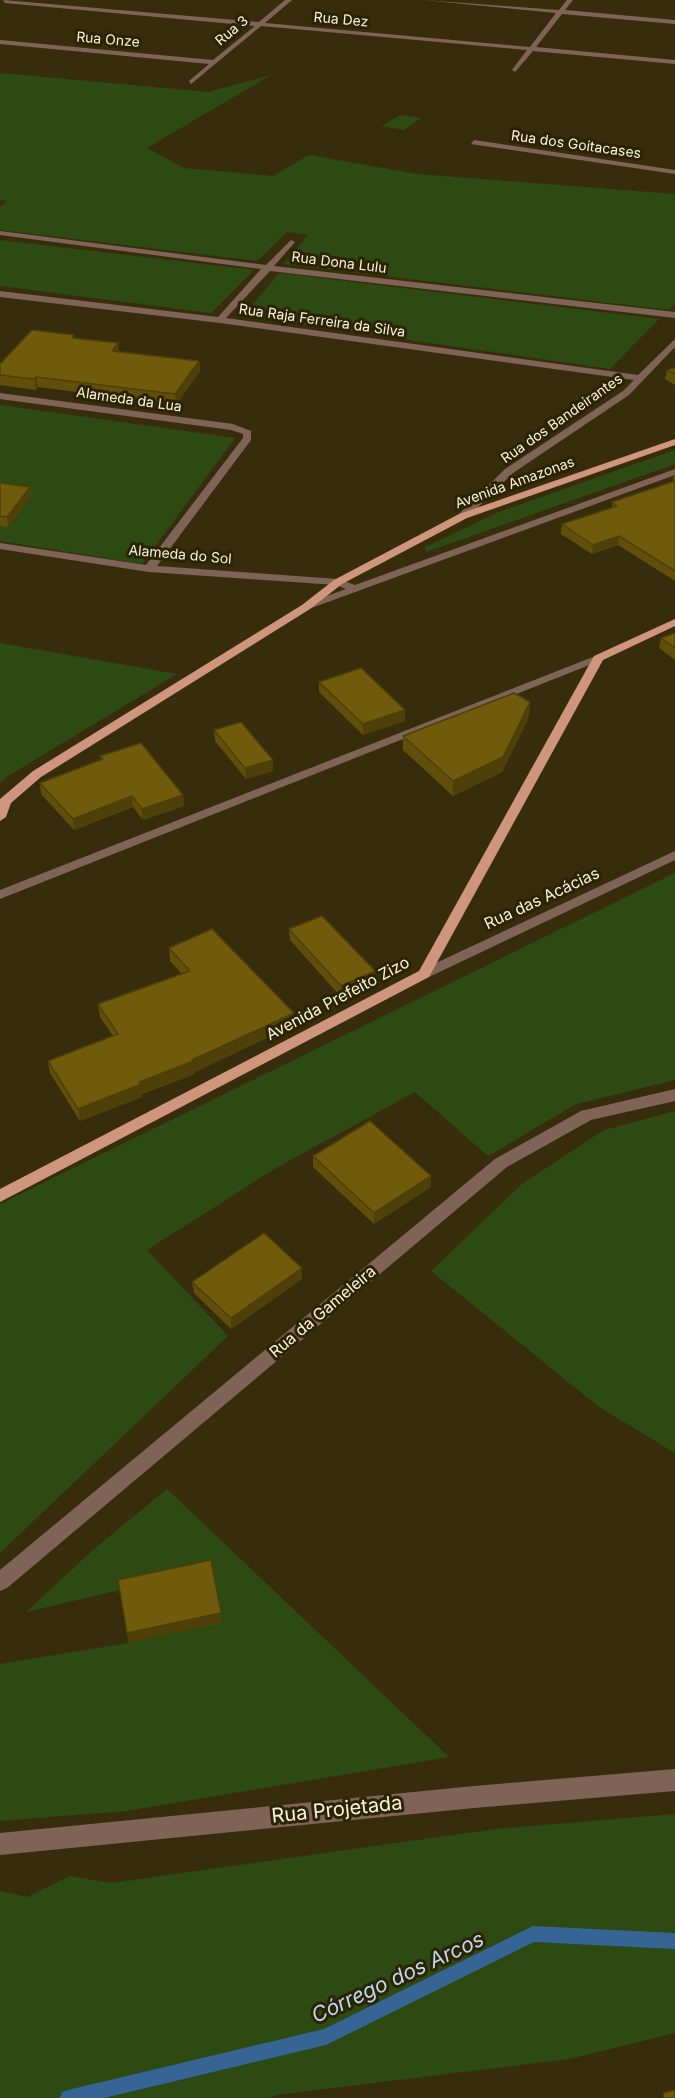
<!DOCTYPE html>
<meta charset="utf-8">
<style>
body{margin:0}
canvas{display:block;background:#372d0d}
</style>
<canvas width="675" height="2098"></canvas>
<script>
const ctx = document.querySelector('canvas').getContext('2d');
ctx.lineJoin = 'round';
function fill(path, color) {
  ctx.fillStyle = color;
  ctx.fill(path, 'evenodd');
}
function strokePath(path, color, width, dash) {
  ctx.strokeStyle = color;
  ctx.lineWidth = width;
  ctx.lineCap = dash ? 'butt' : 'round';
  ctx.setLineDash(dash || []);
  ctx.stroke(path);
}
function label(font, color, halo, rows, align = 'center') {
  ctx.font = font + ' Inter,sans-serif';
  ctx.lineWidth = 6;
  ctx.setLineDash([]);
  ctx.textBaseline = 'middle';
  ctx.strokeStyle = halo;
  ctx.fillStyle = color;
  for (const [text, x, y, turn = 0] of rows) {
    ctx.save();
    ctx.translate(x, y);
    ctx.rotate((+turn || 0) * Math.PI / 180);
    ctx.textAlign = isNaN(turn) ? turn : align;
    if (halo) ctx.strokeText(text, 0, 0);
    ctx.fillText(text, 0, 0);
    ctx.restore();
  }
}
const green = new Path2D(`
 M 0,73 L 208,92 L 271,75 L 147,148 L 184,168 L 273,176 L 309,155 L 417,174 L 675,194 L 675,304 L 669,310 L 284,264 L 308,235 L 287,232 L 257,261 L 0,230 L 0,207 L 7,201 L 0,200 Z
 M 400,115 L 421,118 L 404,130 L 382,126 Z
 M 0,240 L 254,270 L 211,313 L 0,286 Z
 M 279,273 L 659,319 L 610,369 L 243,316 Z
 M 0,405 L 235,438 L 142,564 L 0,541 Z
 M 675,450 L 675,464 L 426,552 L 425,547 L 499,512 Z
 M 0,643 L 177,674 L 8,776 L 0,783 Z
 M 675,873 L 675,1080 L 576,1104 L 488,1156 L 415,1092 L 276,1168 L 147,1250 L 228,1336 L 0,1553 L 0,1204 Z
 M 675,1111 L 675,1453 L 599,1407 L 431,1271 L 522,1184 L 604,1130 Z
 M 167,1489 L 449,1757 L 126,1811 L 0,1821 L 0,1664 L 128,1643 L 222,1622 L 120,1590 L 26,1612 L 94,1549 Z
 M 675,1814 L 675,2033 L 569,2059 L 276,2095 L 270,2098 L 0,2098 L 0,1891 L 27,1897 L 70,1876 L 111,1883 L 496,1829 Z`);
const stream = new Path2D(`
 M 533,1926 L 675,1933 L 675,1949 L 534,1942 L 326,2045 L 104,2098 L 60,2098 L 62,2092 L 68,2090 L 324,2029 Z`);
const minor = new Path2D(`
 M 3,0 L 259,22 L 285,0 L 292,0 L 265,23 L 530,47 L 556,13 L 423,0 L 559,10 L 567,0 L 573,0 L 565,10 L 675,20 L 675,24 L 562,14 L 536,47 L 675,60 L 675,64 L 533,51 L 515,72 L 512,70 L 527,50 L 261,26 L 191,84 L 189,81 L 209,64 L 0,44 L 0,40 L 213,60 L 255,26 L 5,3 Z
 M 474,140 L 675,170 L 675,174 L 471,144 Z
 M 0,231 L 266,265 L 291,240 L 295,242 L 274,266 L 675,312 L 675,318 L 270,271 L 226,318 L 638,375 L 675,339 L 675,347 L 629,395 L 513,473 L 467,518 L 463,519 L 458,516 L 459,514 L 505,469 L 623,391 L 634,380 L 220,323 L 0,297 L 0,291 L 218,317 L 261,269 L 0,235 Z
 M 0,393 L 233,424 L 251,431 L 251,440 L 157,566 L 338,579 L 355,585 L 675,469 L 675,475 L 306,610 L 300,607 L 302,605 L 346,589 L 336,585 L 149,572 L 0,549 L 0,543 L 146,565 L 243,438 L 243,434 L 231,430 L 0,399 Z
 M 598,655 L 602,656 L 602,660 L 0,899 L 0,890 Z
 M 675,851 L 675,860 L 429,977 L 419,977 L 417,974 L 419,971 Z
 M 675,1089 L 675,1101 L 591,1120 L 507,1167 L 7,1588 L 0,1591 L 0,1570 L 495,1159 L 581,1111 Z
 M 675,1769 L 675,1791 L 474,1808 L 0,1855 L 0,1833 L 474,1786 Z`);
const major = new Path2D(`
 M 675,439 L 675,445 L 467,518 L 342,584 L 310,609 L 41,777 L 11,803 L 6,817 L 0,821 L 0,799 L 33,771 L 302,605 L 334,580 L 459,514 Z
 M 675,619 L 675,626 L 603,660 L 429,977 L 0,1202 L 0,1189 L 419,971 L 594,656 Z`);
const wall = new Path2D(`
 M 74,335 L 74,338 L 118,343 L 119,352 L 199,361 L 200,371 L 176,405 L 38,387 L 36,390 L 0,385 L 0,364 Z
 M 675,368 L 675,385 L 665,379 L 667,370 Z
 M 673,476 L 675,476 L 675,581 L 618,545 L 592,554 L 561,534 L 562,524 L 612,508 L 612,502 L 673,482 Z
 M 0,483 L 30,487 L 31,496 L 8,527 L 0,526 Z
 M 675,633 L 675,660 L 659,648 L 661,638 Z
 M 319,682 L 405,721 L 363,735 L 319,692 Z
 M 530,702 L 529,717 L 502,772 L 453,796 L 403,750 L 403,736 Z
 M 214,730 L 273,760 L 273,771 L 246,779 L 215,741 Z
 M 100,756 L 183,795 L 184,806 L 143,820 L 133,807 L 74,830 L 41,794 L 40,783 L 101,760 Z
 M 289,929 L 374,982 L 341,997 L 290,940 Z
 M 169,948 L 294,1013 L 294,1025 L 195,1072 L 195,1074 L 142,1094 L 142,1097 L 80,1121 L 50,1073 L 48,1061 L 113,1036 L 100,1017 L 98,1004 L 182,974 L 170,961 Z
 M 313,1156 L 431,1176 L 431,1187 L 374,1224 L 313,1167 Z
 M 302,1279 L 231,1329 L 194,1293 L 192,1282 Z`);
const shadedWall = new Path2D(`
 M 118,343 L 119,354 L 112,351 Z
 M 199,361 L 200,371 L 176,405 L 175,394 Z
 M 36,377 L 38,387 L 36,390 L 34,379 Z
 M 30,487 L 31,496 L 8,527 L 7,517 Z
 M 619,536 L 618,545 L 592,554 L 593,545 Z
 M 530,702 L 529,717 L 502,772 L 453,796 L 453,781 Z
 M 405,710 L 405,721 L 363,735 L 363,724 Z
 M 273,760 L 273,771 L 246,779 L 245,768 Z
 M 183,795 L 184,806 L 143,820 L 142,809 Z
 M 132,796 L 133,807 L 74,830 L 73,819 Z
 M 375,971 L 374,982 L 341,997 L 341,986 Z
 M 294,1013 L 294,1025 L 195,1072 L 195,1074 L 142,1094 L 142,1097 L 80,1121 L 78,1109 L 192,1060 Z
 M 431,1176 L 431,1187 L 374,1224 L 374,1213 Z
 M 302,1268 L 302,1279 L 231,1329 L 231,1318 Z
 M 221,1613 L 222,1623 L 128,1643 L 127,1633 Z`);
const building = new Path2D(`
 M 32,330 L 74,335 L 72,338 L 118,343 L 112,351 L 199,361 L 175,394 L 36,377 L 34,379 L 0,375 L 0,364 Z
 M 675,368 L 675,374 L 667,370 Z
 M 675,481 L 675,571 L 619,536 L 593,545 L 562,524 L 617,506 L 612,502 Z
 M 0,483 L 30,487 L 7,517 L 0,516 Z
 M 675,633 L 675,648 L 661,638 Z
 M 361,668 L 405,710 L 363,724 L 319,682 Z
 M 514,693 L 530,702 L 503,757 L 453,781 L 403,736 Z
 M 241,722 L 273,760 L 245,768 L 214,730 Z
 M 141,743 L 183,795 L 142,809 L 132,796 L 73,819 L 40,783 L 103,759 L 100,756 Z
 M 322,916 L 375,971 L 341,986 L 289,929 Z
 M 212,929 L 294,1013 L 192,1060 L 194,1061 L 139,1082 L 141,1084 L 78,1109 L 48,1061 L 118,1034 L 98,1004 L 190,971 L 169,948 Z
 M 370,1121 L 431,1176 L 374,1213 L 313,1156 Z
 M 264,1233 L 302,1268 L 231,1318 L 192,1282 Z
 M 211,1560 L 221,1613 L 127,1633 L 118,1580 Z
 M 675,2090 L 675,2098 L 664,2098 L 663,2093 Z`);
const farStreetnames = [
 ["Rua Dez",341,20,5],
 ["Rua 3",232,31,-40],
 ["Rua Onze",108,40,5],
 ["Rua dos Goitacases",576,145,8],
 ["Rua Dona Lulu",339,263,7],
 ["Rua Raja Ferreira da Silva",322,321,8],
 ["Alameda da Lua",129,400,8],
 ["Rua dos Bandeirantes",562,419,-35],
 ["Avenida Amazonas",515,483,-20],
 ["Alameda do Sol",180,555,5]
];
const streetNames = [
 ["Rua das Acácias",542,899,-25],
 ["Avenida Prefeito Zizo",338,999,-28],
 ["Rua da Gameleira",323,1312,-40]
];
const nearStreetnames = [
 ["Rua Projetada",337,1810,-6]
];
const nearWaternames = [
 ["Córrego dos Arcos",398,1978,-25]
];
fill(green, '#2c4a12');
fill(stream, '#366595');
fill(minor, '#7f6357');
fill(major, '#d0967d');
fill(wall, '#604e0a');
fill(shadedWall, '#4e4008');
fill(building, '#705b0c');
strokePath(building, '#4e4008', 1.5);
label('14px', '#f7f2df', '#2c2303', farStreetnames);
label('16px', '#f7f2df', '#2c2303', streetNames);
label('20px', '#f7f2df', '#2c2303', nearStreetnames);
label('italic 21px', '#bdd8f5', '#2c2303', nearWaternames);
</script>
